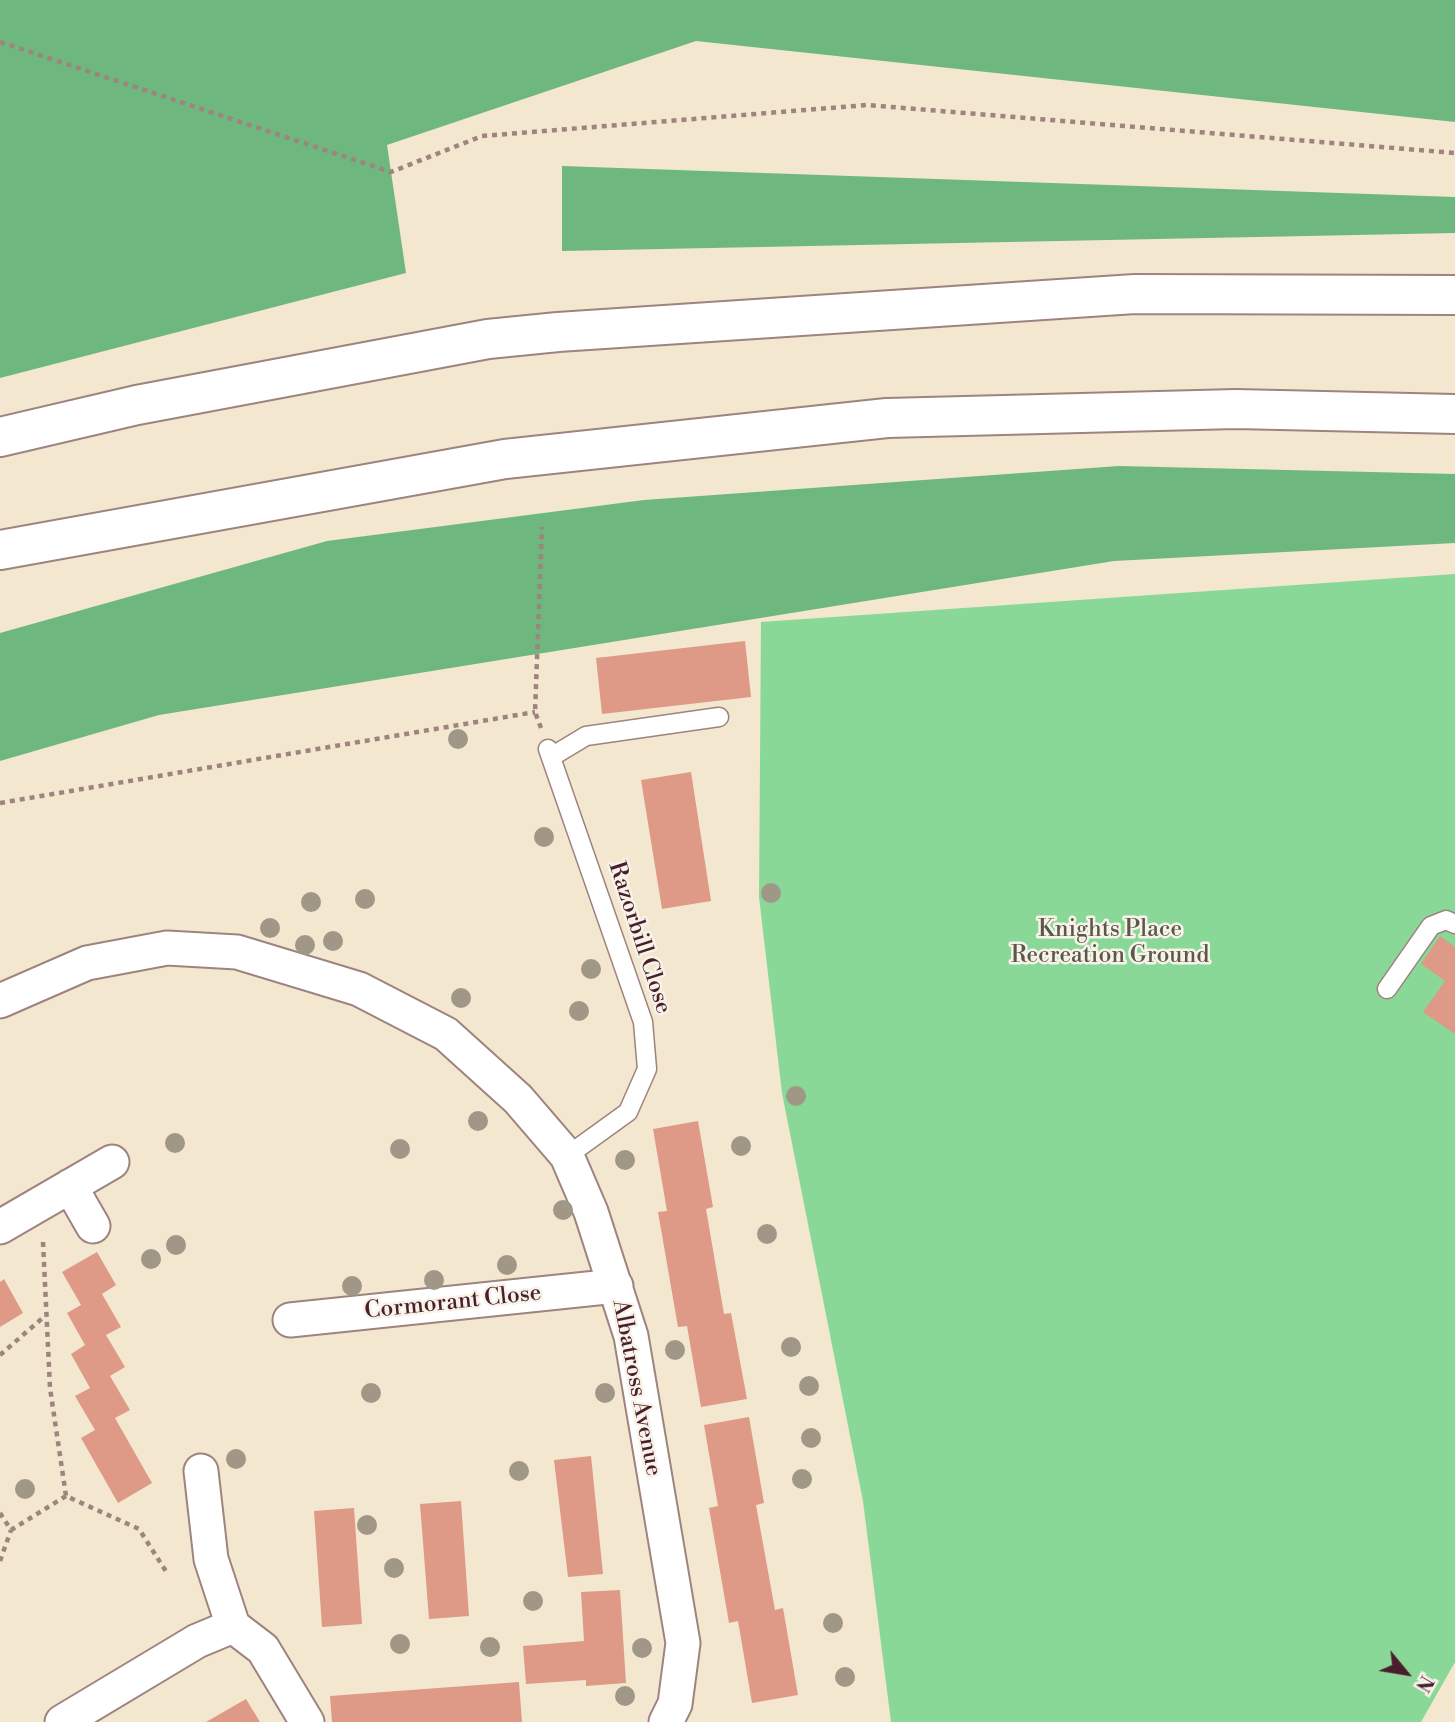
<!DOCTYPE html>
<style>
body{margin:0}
#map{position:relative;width:1455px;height:1722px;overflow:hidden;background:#f3e7d0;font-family:"Libre Bodoni",serif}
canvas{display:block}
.north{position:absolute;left:1371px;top:1638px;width:70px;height:70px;-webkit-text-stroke:5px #f7f3e8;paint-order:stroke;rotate:120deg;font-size:19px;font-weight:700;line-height:28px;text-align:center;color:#4a1f2b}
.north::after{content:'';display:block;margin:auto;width:24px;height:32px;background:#4a1f2b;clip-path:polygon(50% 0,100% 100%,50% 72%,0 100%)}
</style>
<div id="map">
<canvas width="1455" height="1722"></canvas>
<div class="north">N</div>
</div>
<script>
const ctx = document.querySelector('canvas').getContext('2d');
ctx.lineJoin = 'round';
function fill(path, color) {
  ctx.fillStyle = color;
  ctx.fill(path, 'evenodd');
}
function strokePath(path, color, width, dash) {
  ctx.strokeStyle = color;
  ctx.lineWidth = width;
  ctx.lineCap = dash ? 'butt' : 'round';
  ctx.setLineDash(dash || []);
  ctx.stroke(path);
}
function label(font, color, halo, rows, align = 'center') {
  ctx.font = font + ' "Libre Bodoni",serif';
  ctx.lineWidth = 5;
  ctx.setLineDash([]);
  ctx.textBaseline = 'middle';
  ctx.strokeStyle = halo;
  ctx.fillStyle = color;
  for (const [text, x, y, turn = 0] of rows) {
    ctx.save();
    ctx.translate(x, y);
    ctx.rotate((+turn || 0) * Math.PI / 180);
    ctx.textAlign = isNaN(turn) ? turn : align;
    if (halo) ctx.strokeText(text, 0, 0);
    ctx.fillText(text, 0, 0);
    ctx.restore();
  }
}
const green = new Path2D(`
 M 1455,574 L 1455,1662 L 1421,1722 L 891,1722 L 863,1501 L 782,1093 L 759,897 L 761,622 Z`);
const forest = new Path2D(`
 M 0,0 L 1455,0 L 1455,122 L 696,41 L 387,145 L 406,273 L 0,378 Z
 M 562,166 L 1455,197 L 1455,233 L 562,251 Z
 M 1119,466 L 1455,474 L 1455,543 L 1114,561 L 159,715 L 0,761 L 0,633 L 327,541 L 644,500 Z`);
const building = new Path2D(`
 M 745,641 L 751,697 L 602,714 L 596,658 Z
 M 691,772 L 711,901 L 662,909 L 641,780 Z
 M 1440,936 L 1455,947 L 1455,1034 L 1423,1012 L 1445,981 L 1421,964 Z
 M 698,1121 L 713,1207 L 706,1209 L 724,1314 L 731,1313 L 747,1399 L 701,1407 L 687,1326 L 678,1327 L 658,1212 L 667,1211 L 653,1129 Z
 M 97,1252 L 116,1285 L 102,1294 L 121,1327 L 106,1335 L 125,1367 L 110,1376 L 130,1410 L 115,1418 L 152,1483 L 118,1503 L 81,1438 L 95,1430 L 75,1396 L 90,1388 L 71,1354 L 85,1345 L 67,1313 L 81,1305 L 62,1272 Z
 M 4,1279 L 23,1313 L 0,1327 L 0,1282 Z
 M 749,1417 L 764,1503 L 756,1505 L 775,1610 L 783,1608 L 798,1695 L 752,1703 L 738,1621 L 729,1623 L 709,1508 L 718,1506 L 704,1425 Z
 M 591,1456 L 603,1574 L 568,1577 L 554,1460 Z
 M 461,1501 L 469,1616 L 429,1619 L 420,1504 Z
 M 354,1508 L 362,1624 L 322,1627 L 314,1511 Z
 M 620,1590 L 626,1683 L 586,1686 L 586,1680 L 526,1684 L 523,1646 L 584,1641 L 581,1592 Z
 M 519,1682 L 522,1722 L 332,1722 L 330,1696 Z
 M 246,1699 L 260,1722 L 206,1722 Z`);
const path = new Path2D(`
 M 0,42 L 391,172 L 482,136 L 867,105 L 1455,153
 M 541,728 L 535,712 L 542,527
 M 0,803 L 535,712
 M 43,1242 L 50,1388 L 66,1496 L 139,1529 L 167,1573
 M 0,1355 L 46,1315
 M 0,1513 L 11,1530 L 66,1496
 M 0,1561 L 11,1530`);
const service = new Path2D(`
 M 548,749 L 643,1022 L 647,1069 L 628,1112 L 567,1156
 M 551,757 L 586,736 L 719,717
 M 1387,989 L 1431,926 L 1446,920 L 1455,924`);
const minor = new Path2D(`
 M 0,1001 L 87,963 L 167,948 L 237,952 L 359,989 L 446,1034 L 518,1099 L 567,1156 L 591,1212 L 631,1336 L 683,1643 L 675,1704 L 666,1722
 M 70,1186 L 93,1226
 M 0,1227 L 112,1162
 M 290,1320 L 616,1286
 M 201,1471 L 211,1559 L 233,1626
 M 62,1722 L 197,1641 L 233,1626 L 263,1649 L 307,1722`);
const motorway = new Path2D(`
 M 0,437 L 137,405 L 488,339 L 558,332 L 1135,294 L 1455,295
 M 0,550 L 505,459 L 887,418 L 1236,409 L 1455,414`);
const trees = [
 [458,739],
 [544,837],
 [771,893],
 [365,899],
 [311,902],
 [270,928],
 [333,941],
 [305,945],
 [591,969],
 [461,998],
 [579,1011],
 [796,1096],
 [478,1121],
 [175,1143],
 [741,1146],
 [400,1149],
 [625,1160],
 [563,1210],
 [767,1234],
 [176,1245],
 [151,1259],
 [507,1265],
 [434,1280],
 [352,1286],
 [791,1347],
 [675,1350],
 [809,1386],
 [371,1393],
 [605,1393],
 [811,1438],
 [236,1459],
 [519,1471],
 [802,1479],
 [25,1489],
 [367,1525],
 [394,1568],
 [533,1601],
 [833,1623],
 [400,1644],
 [490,1647],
 [642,1648],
 [845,1677],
 [625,1696]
];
const parkNames = [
 ["Knights Place",1110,930],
 ["Recreation Ground",1110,956]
];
const streetNames = [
 ["Razorbill Close",639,938,72],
 ["Cormorant Close",453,1303,-6],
 ["Albatross Avenue",636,1388,79]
];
fill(green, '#89d897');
fill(forest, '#6eb880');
fill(building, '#de9a86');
strokePath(service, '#9e837e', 21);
strokePath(minor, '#9e837e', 37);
strokePath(motorway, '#9e837e', 42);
strokePath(path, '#9e837e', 4.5, [5, 5]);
strokePath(service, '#fff', 18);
strokePath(minor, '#fff', 33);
strokePath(motorway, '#fff', 38);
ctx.fillStyle = '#a09787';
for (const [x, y] of trees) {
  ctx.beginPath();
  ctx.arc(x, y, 10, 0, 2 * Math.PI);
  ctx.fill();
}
label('23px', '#5d564b', '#f7f3e8', parkNames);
label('23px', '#4a1f2b', '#f7f3e8', streetNames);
</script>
